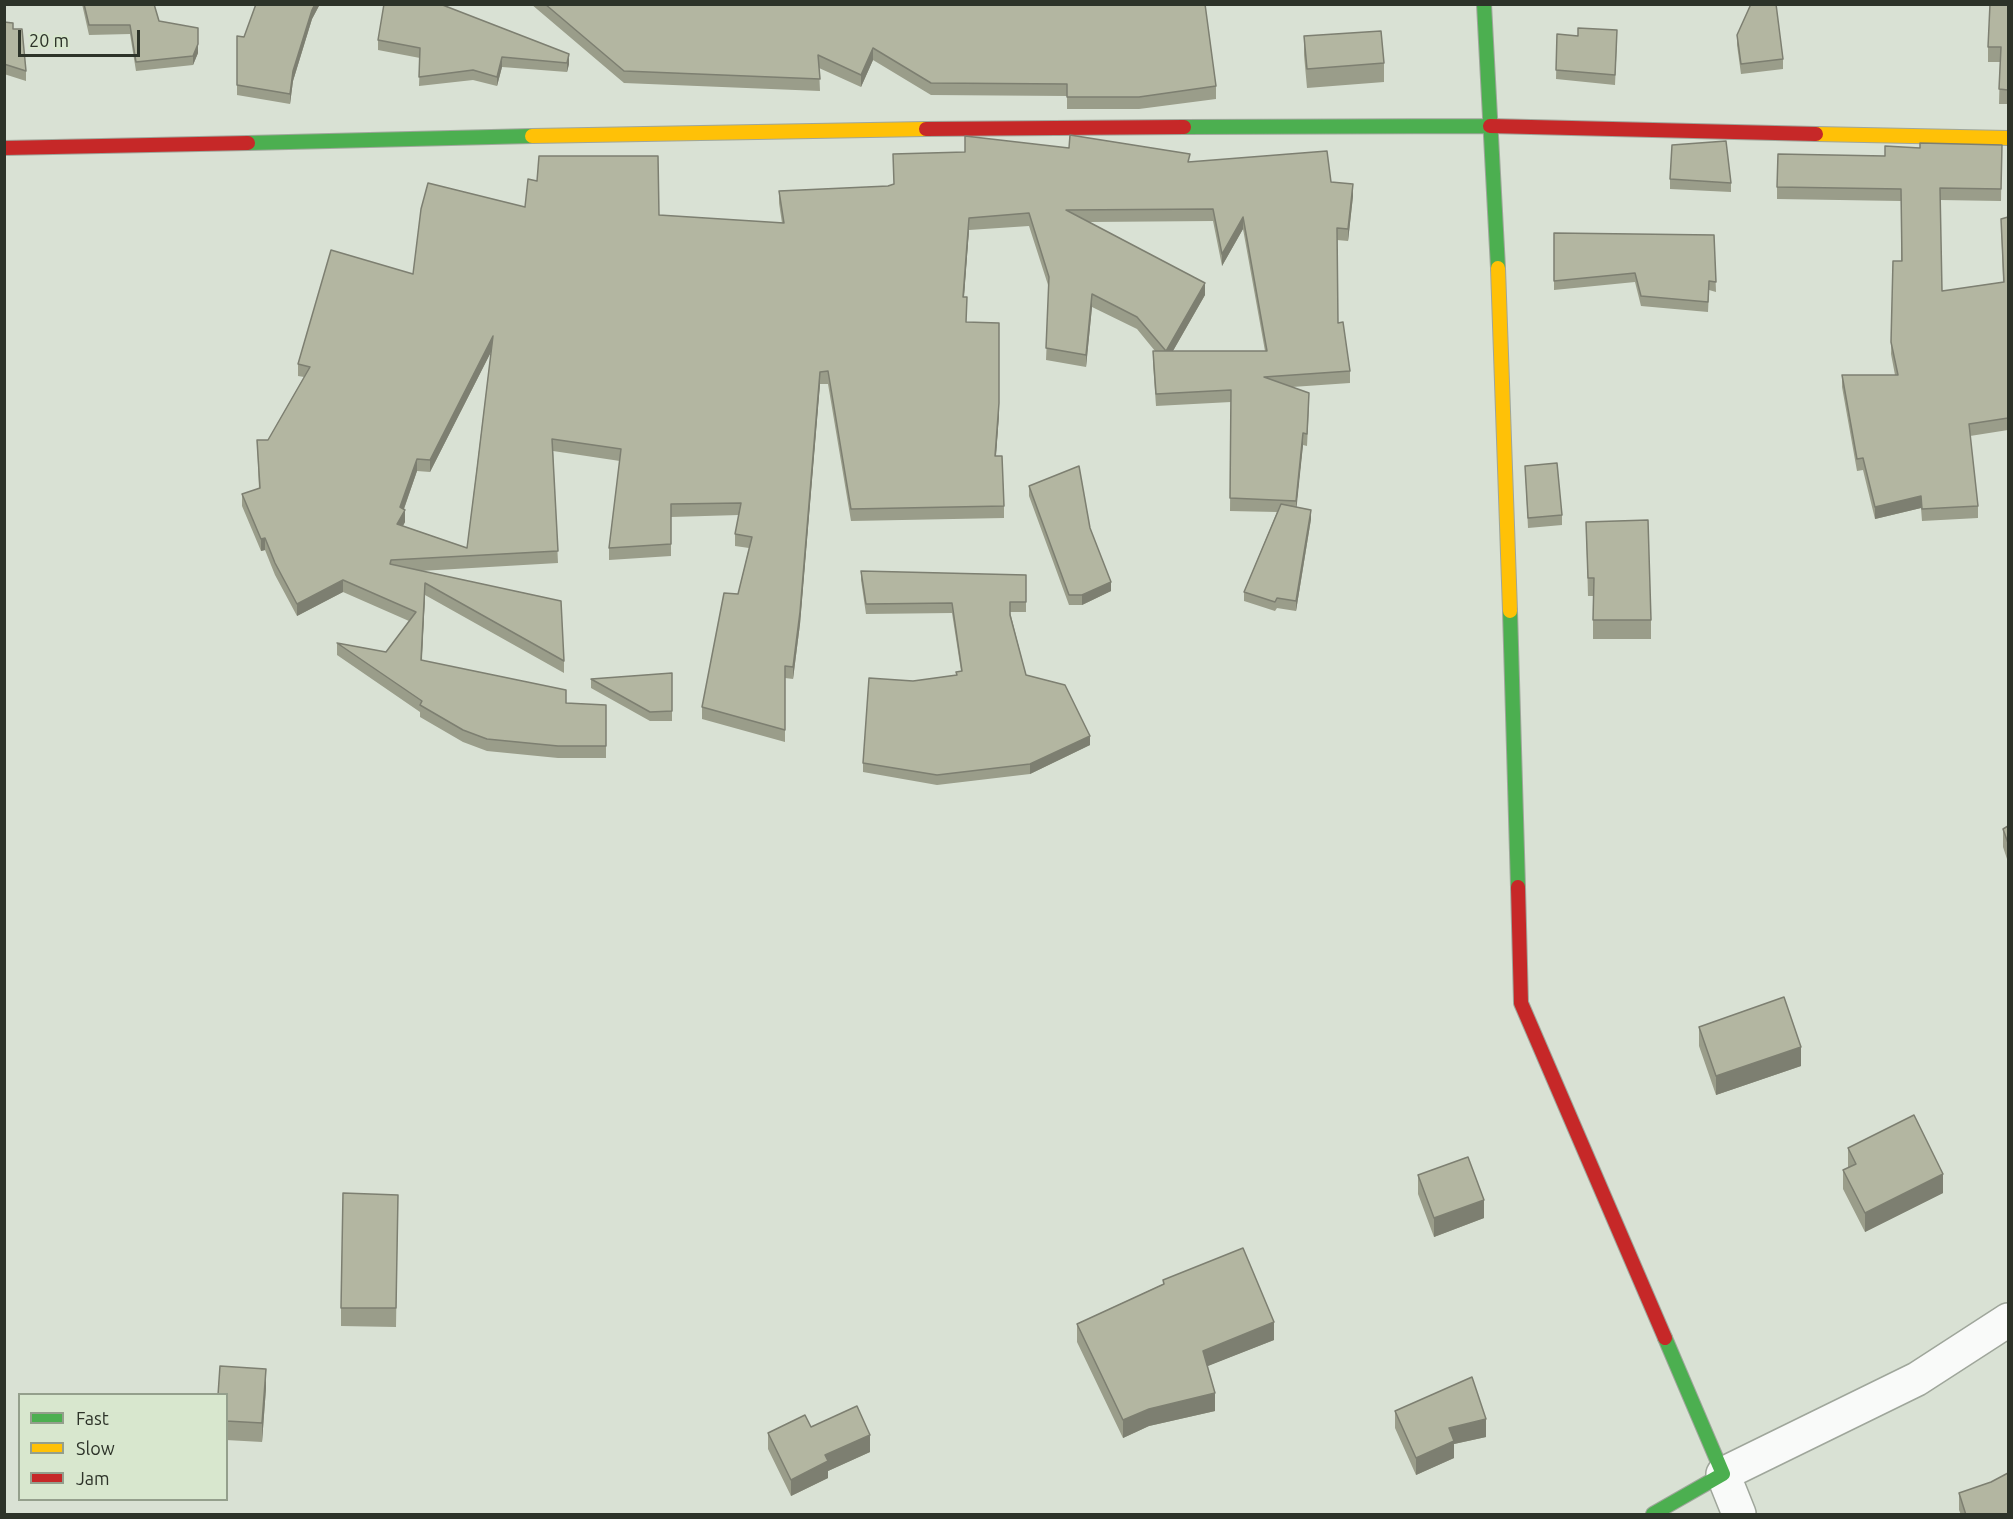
<!DOCTYPE html>
<style>
body{margin:0}
#map{position:relative;width:2013px;height:1519px;overflow:hidden;background:#d9e1d4;font-family:Ubuntu,sans-serif}
canvas{display:block}
.frame{position:absolute;inset:0;border:6px solid #2d3329;pointer-events:none}
.legend{position:absolute;left:18px;top:1393px;width:210px;height:108px;box-sizing:border-box;background:#d8e7ce;border:2px solid #949f8c;margin:0;padding:8px 10px;list-style:none;font-size:18px;color:#2d3329}
.legend li{display:flex;align-items:center;gap:12px;height:30px}
.legend b{width:30px;border:2px solid #949f8c}
.scale{position:absolute;left:18px;top:30px;width:122px;height:27px;box-sizing:border-box;border:3px solid #2d3329;border-top:0;padding-left:8px;font-size:18px;line-height:21px;white-space:nowrap;color:#2d3329;-webkit-text-stroke:4px #d8e7ce;paint-order:stroke}
</style>
<div id="map">
<canvas width="2013" height="1519"></canvas>
<div class="frame"></div>
<ul class="legend">
<li><b style="height:8px;background:#4caf50"></b>Fast</li>
<li><b style="height:8px;background:#ffc107"></b>Slow</li>
<li><b style="height:8px;background:#c62828"></b>Jam</li>
</ul>
<div class="scale">20 m</div>
</div>
<script>
const ctx = document.querySelector('canvas').getContext('2d');
ctx.lineJoin = 'round';
function strokePath(path, color, width, dash) {
  ctx.strokeStyle = color;
  ctx.lineWidth = width;
  ctx.lineCap = dash ? 'butt' : 'round';
  ctx.setLineDash(dash || []);
  ctx.stroke(path);
}
function fill(path, color) {
  ctx.fillStyle = color;
  ctx.fill(path, 'evenodd');
}
const street = new Path2D(`
 M 1739,1514 L 1723,1474 L 1917,1379 L 2008,1320`);
const fast = new Path2D(`
 M 1484,4 L 1498,268
 M 1184,127 L 1490,126
 M 248,143 L 532,136
 M 1510,611 L 1518,887
 M 1653,1514 L 1723,1474 L 1665,1338`);
const slow = new Path2D(`
 M 1816,134 L 2008,138
 M 532,136 L 926,129
 M 1498,268 L 1510,611`);
const jam = new Path2D(`
 M 1490,126 L 1816,134
 M 926,129 L 1184,127
 M 4,148 L 248,143
 M 1518,887 L 1521,1003 L 1665,1338`);
const wall = new Path2D(`
 M 82,4 L 154,4 L 159,21 L 198,53 L 193,65 L 136,71 L 130,34 L 89,35 Z
 M 256,4 L 320,4 L 312,19 L 293,81 L 290,104 L 237,95 L 237,36 L 244,37 Z
 M 384,4 L 569,64 L 567,72 L 502,67 L 497,86 L 473,80 L 419,86 L 420,58 L 378,50 L 378,40 Z
 M 531,4 L 1205,4 L 1216,86 L 1216,99 L 1139,109 L 1067,109 L 1067,96 L 931,95 L 873,60 L 861,87 L 819,68 L 820,91 L 624,83 Z
 M 2008,4 L 2008,104 L 1999,104 L 2000,62 L 1988,62 L 1988,47 Z
 M 4,22 L 13,29 L 26,71 L 26,81 L 4,74 Z
 M 1557,34 L 1617,40 L 1615,85 L 1556,79 Z
 M 1737,35 L 1783,59 L 1783,69 L 1741,74 L 1737,45 Z
 M 1304,36 L 1384,63 L 1384,82 L 1307,88 L 1304,55 Z
 M 2002,145 L 2001,201 L 1940,200 L 1942,291 L 2003,282 L 2001,219 L 2008,217 L 2008,430 L 1970,436 L 1978,506 L 1978,518 L 1922,521 L 1921,508 L 1875,519 L 1863,470 L 1857,471 L 1842,387 L 1842,375 L 1895,375 L 1891,354 L 1893,261 L 1901,261 L 1901,201 L 1777,199 L 1777,187 L 1885,156 L 1920,148 Z
 M 1190,162 L 1331,182 L 1353,196 L 1348,241 L 1337,240 L 1338,323 L 1350,371 L 1350,383 L 1292,387 L 1309,406 L 1307,446 L 1303,445 L 1296,507 L 1311,519 L 1296,611 L 1277,608 L 1275,611 L 1244,601 L 1244,592 L 1277,512 L 1230,511 L 1231,402 L 1156,406 L 1153,363 L 1153,351 L 1155,351 L 1137,329 L 1092,307 L 1086,367 L 1046,360 L 1049,288 L 1029,226 L 969,230 L 964,297 L 966,322 L 999,415 L 996,456 L 1004,506 L 1004,518 L 851,521 L 828,384 L 820,384 L 800,624 L 793,679 L 785,678 L 785,742 L 702,719 L 702,707 L 738,594 L 749,548 L 735,546 L 735,534 L 739,515 L 671,517 L 671,556 L 609,560 L 609,548 L 620,461 L 553,451 L 558,563 L 420,571 L 564,661 L 564,673 L 425,595 L 422,660 L 566,703 L 606,705 L 606,758 L 558,758 L 487,751 L 463,742 L 420,717 L 420,712 L 337,655 L 337,643 L 386,652 L 409,621 L 343,592 L 297,616 L 275,575 L 265,550 L 261,551 L 242,506 L 242,494 L 259,489 L 257,440 L 268,440 L 304,377 L 298,376 L 298,364 L 413,274 L 525,207 L 782,223 L 779,203 L 779,191 L 888,186 ZM 1213,221 L 1222,266 L 1243,229 L 1265,351 L 1173,351 L 1205,295 L 1089,222 ZM 491,352 L 467,548 L 403,526 L 405,522 L 404,509 L 417,471 L 430,472 Z
 M 1670,179 L 1731,183 L 1731,192 L 1670,189 Z
 M 1554,233 L 1714,235 L 1716,292 L 1709,290 L 1708,312 L 1641,306 L 1635,282 L 1554,290 Z
 M 1525,466 L 1562,515 L 1562,525 L 1528,528 Z
 M 1029,486 L 1111,591 L 1082,605 L 1069,605 L 1029,496 Z
 M 1586,522 L 1651,620 L 1651,639 L 1593,639 L 1593,596 L 1588,596 Z
 M 861,571 L 1026,575 L 1026,612 L 1010,612 L 1026,675 L 1090,745 L 1030,774 L 937,785 L 863,772 L 863,763 L 913,681 L 956,675 L 961,671 L 952,613 L 866,614 L 861,580 Z
 M 672,673 L 672,721 L 650,721 L 591,688 L 591,679 Z
 M 2008,826 L 2008,862 L 2003,847 L 2003,829 Z
 M 1699,1027 L 1801,1066 L 1716,1095 L 1699,1046 Z
 M 1848,1148 L 1943,1193 L 1865,1232 L 1843,1189 L 1843,1170 L 1848,1168 Z
 M 1418,1175 L 1484,1218 L 1434,1237 L 1418,1194 Z
 M 398,1195 L 396,1327 L 341,1326 L 341,1308 Z
 M 1163,1280 L 1274,1340 L 1207,1366 L 1215,1411 L 1149,1426 L 1123,1438 L 1077,1342 L 1077,1324 L 1163,1284 Z
 M 266,1388 L 262,1442 L 226,1440 L 226,1395 Z
 M 1395,1411 L 1486,1437 L 1454,1444 L 1454,1458 L 1416,1475 L 1395,1428 Z
 M 811,1427 L 870,1452 L 828,1471 L 828,1478 L 791,1496 L 768,1449 L 768,1433 Z
 M 1991,1482 L 2008,1515 L 1961,1515 L 1959,1510 L 1959,1493 Z`);
const shadedWall = new Path2D(`
 M 315,4 L 320,4 L 312,19 L 293,81 L 290,104 L 290,94 L 293,71 L 312,10 Z
 M 198,44 L 198,53 L 193,65 L 193,56 Z
 M 873,48 L 873,60 L 861,87 L 861,75 Z
 M 569,54 L 569,64 L 567,72 L 567,63 Z
 M 502,57 L 502,67 L 497,86 L 497,77 Z
 M 1353,184 L 1353,196 L 1348,241 L 1348,229 Z
 M 1243,217 L 1243,229 L 1222,266 L 1222,254 Z
 M 969,218 L 969,230 L 963,309 L 963,297 Z
 M 1205,283 L 1205,295 L 1166,363 L 1166,351 Z
 M 1092,294 L 1092,307 L 1086,367 L 1086,355 Z
 M 493,336 L 493,348 L 430,472 L 430,460 Z
 M 820,372 L 820,384 L 800,624 L 793,679 L 793,667 Z
 M 999,403 L 999,415 L 995,468 L 995,456 Z
 M 1303,433 L 1303,445 L 1296,513 L 1296,501 Z
 M 417,459 L 417,471 L 401,517 L 405,510 L 405,522 L 397,536 L 397,524 L 400,507 Z
 M 1921,496 L 1921,508 L 1875,519 L 1875,507 Z
 M 1311,510 L 1311,519 L 1296,611 L 1296,601 Z
 M 265,538 L 265,550 L 261,551 L 261,539 Z
 M 343,580 L 343,592 L 297,616 L 297,604 Z
 M 1111,582 L 1111,591 L 1082,605 L 1082,595 Z
 M 425,583 L 425,595 L 421,672 L 421,660 Z
 M 1090,736 L 1090,745 L 1030,774 L 1030,764 Z
 M 1801,1047 L 1801,1066 L 1716,1095 L 1716,1076 Z
 M 1943,1174 L 1943,1193 L 1865,1232 L 1865,1213 Z
 M 1484,1200 L 1484,1218 L 1434,1237 L 1434,1218 Z
 M 1274,1322 L 1274,1340 L 1203,1368 L 1203,1351 Z
 M 266,1369 L 266,1388 L 262,1442 L 262,1423 Z
 M 1215,1393 L 1215,1411 L 1149,1426 L 1123,1438 L 1123,1420 L 1149,1409 Z
 M 1486,1419 L 1486,1437 L 1454,1444 L 1454,1458 L 1416,1475 L 1416,1458 L 1449,1428 Z
 M 870,1435 L 870,1452 L 828,1471 L 828,1478 L 791,1496 L 791,1480 L 825,1455 Z`);
const building = new Path2D(`
 M 84,4 L 154,4 L 159,21 L 198,28 L 198,44 L 193,56 L 136,62 L 130,25 L 89,25 Z
 M 256,4 L 315,4 L 312,10 L 293,71 L 290,94 L 237,85 L 237,36 L 244,37 Z
 M 384,4 L 440,4 L 569,54 L 567,63 L 502,57 L 497,77 L 473,70 L 419,77 L 420,48 L 378,40 Z
 M 545,4 L 1205,4 L 1216,86 L 1139,97 L 1067,97 L 1067,84 L 931,83 L 873,48 L 861,75 L 818,55 L 820,79 L 624,71 Z
 M 1751,4 L 1776,4 L 1783,59 L 1741,64 L 1737,35 Z
 M 1990,4 L 2008,4 L 2008,90 L 1999,89 L 2001,47 L 1988,47 Z
 M 4,22 L 13,23 L 13,29 L 22,29 L 26,71 L 4,64 Z
 M 1578,28 L 1617,30 L 1615,75 L 1556,70 L 1557,34 L 1578,36 Z
 M 1381,31 L 1384,63 L 1307,69 L 1304,36 Z
 M 1070,135 L 1190,154 L 1188,162 L 1327,151 L 1331,182 L 1353,184 L 1348,229 L 1337,228 L 1338,323 L 1343,322 L 1350,371 L 1264,377 L 1309,393 L 1307,434 L 1303,433 L 1296,501 L 1230,498 L 1231,390 L 1156,394 L 1153,351 L 1166,351 L 1137,317 L 1092,294 L 1086,355 L 1046,348 L 1049,277 L 1029,213 L 969,218 L 963,297 L 967,297 L 966,322 L 999,323 L 999,403 L 995,456 L 1002,456 L 1004,506 L 851,509 L 828,371 L 820,372 L 800,612 L 793,667 L 785,666 L 785,730 L 702,707 L 724,593 L 738,594 L 752,537 L 735,534 L 741,503 L 671,504 L 671,544 L 609,548 L 621,449 L 552,439 L 558,551 L 391,560 L 390,564 L 561,601 L 564,661 L 425,583 L 421,660 L 566,690 L 566,703 L 606,705 L 606,746 L 558,746 L 487,739 L 463,730 L 420,705 L 422,701 L 337,643 L 386,652 L 416,612 L 343,580 L 297,604 L 275,563 L 265,538 L 261,539 L 242,494 L 260,488 L 257,440 L 268,440 L 310,367 L 298,364 L 331,250 L 413,274 L 421,209 L 428,183 L 525,207 L 528,179 L 537,181 L 539,156 L 658,156 L 659,215 L 784,223 L 779,191 L 888,186 L 894,184 L 893,154 L 965,152 L 965,136 L 1069,148 ZM 1213,209 L 1222,254 L 1243,217 L 1267,351 L 1166,351 L 1205,283 L 1066,210 ZM 493,336 L 477,469 L 467,548 L 397,524 L 405,510 L 400,507 L 417,459 L 430,460 Z
 M 1726,141 L 1731,183 L 1670,179 L 1672,145 Z
 M 1920,143 L 2002,145 L 2001,189 L 1940,188 L 1942,291 L 2004,282 L 2001,219 L 2008,217 L 2008,418 L 1969,424 L 1978,506 L 1922,509 L 1921,496 L 1875,507 L 1863,458 L 1857,459 L 1842,375 L 1898,375 L 1891,342 L 1893,261 L 1902,261 L 1901,189 L 1777,187 L 1778,154 L 1885,156 L 1885,146 L 1920,148 Z
 M 1554,233 L 1714,235 L 1716,282 L 1709,281 L 1708,302 L 1641,296 L 1635,273 L 1554,281 Z
 M 1557,463 L 1562,515 L 1528,518 L 1525,466 Z
 M 1079,466 L 1090,528 L 1111,582 L 1082,595 L 1069,595 L 1029,486 Z
 M 1281,504 L 1311,510 L 1296,601 L 1277,598 L 1275,602 L 1244,592 Z
 M 1648,520 L 1651,620 L 1593,620 L 1594,578 L 1588,578 L 1586,522 Z
 M 861,571 L 1026,575 L 1026,602 L 1010,602 L 1010,615 L 1026,675 L 1065,685 L 1090,736 L 1030,764 L 937,775 L 863,763 L 869,678 L 913,681 L 957,675 L 956,672 L 962,671 L 952,603 L 866,604 Z
 M 672,673 L 672,711 L 650,712 L 591,679 Z
 M 2008,826 L 2008,843 L 2003,829 Z
 M 1784,997 L 1801,1047 L 1716,1076 L 1699,1027 Z
 M 1914,1115 L 1943,1174 L 1865,1213 L 1843,1170 L 1856,1164 L 1848,1148 Z
 M 1468,1157 L 1484,1200 L 1434,1218 L 1418,1175 Z
 M 343,1193 L 398,1195 L 396,1308 L 341,1308 Z
 M 1243,1248 L 1274,1322 L 1203,1351 L 1215,1393 L 1149,1409 L 1123,1420 L 1077,1324 L 1164,1284 L 1163,1280 Z
 M 220,1366 L 266,1369 L 262,1423 L 226,1421 L 226,1395 L 218,1395 Z
 M 1472,1377 L 1486,1419 L 1449,1428 L 1454,1441 L 1416,1458 L 1395,1411 Z
 M 857,1406 L 870,1435 L 825,1455 L 828,1461 L 791,1480 L 768,1433 L 805,1415 L 811,1427 Z
 M 2008,1473 L 2008,1515 L 1966,1515 L 1959,1493 L 1991,1482 Z`);
strokePath(street, '#9fa69b', 36);
strokePath(fast, '#9fa69b', 16);
strokePath(slow, '#9fa69b', 16);
strokePath(jam, '#9fa69b', 16);
strokePath(street, '#f9faf9', 33);
strokePath(fast, '#4caf50', 14);
strokePath(slow, '#ffc107', 14);
strokePath(jam, '#c62828', 14);
fill(wall, '#9a9d8a');
fill(shadedWall, '#7d7f71');
fill(building, '#b3b6a1');
strokePath(building, '#7d7f71', 1.5);
</script>
